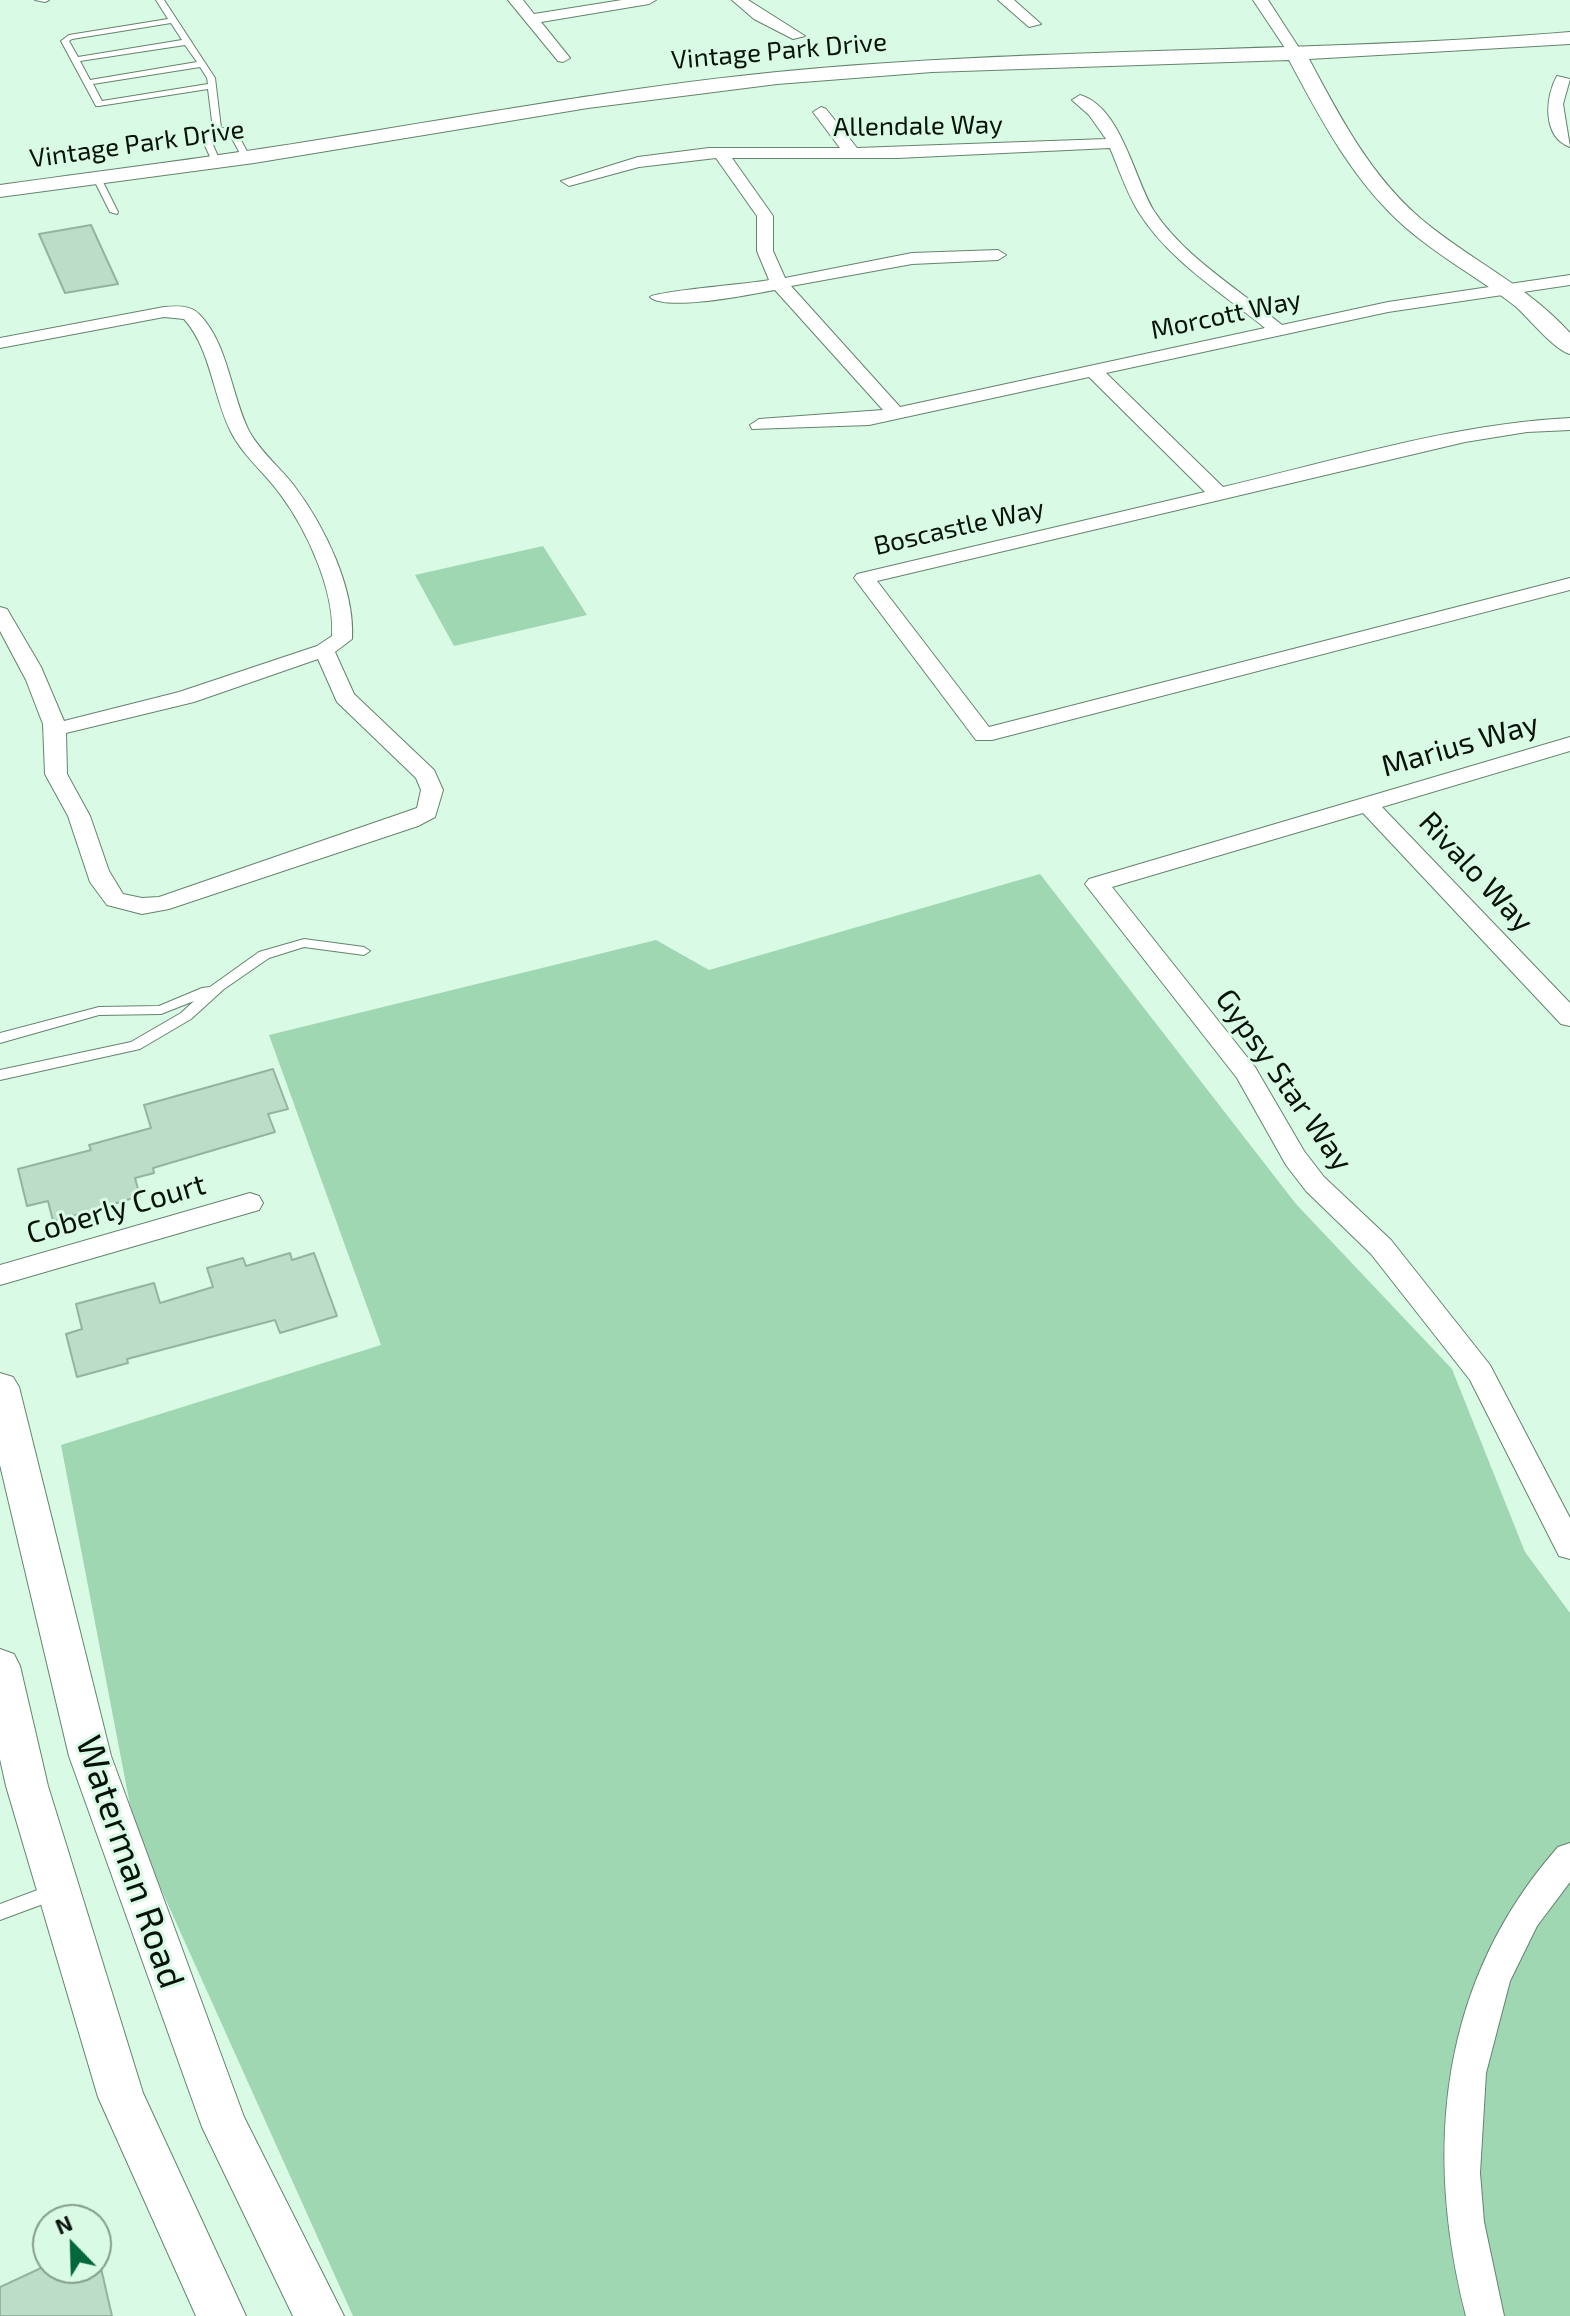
<!DOCTYPE html>
<style>
body{margin:0}
#map{position:relative;width:1570px;height:2316px;overflow:hidden;background:#d9fae4;font-family:"Exo 2",sans-serif}
canvas{display:block}
.north{position:absolute;left:32px;top:2204px;width:80px;height:80px;box-sizing:border-box;background:#d9fae4;border:2px solid #859d8d;border-radius:50%;rotate:337deg;font-size:22px;font-weight:700;line-height:32px;text-align:center;color:#07120b}
.north::after{content:'';display:block;margin:auto;width:28px;height:36px;background:#03673c;clip-path:polygon(50% 0,100% 100%,50% 72%,0 100%)}
</style>
<div id="map">
<canvas width="1570" height="2316"></canvas>
<div class="north">N</div>
</div>
<script>
const ctx = document.querySelector('canvas').getContext('2d');
ctx.lineJoin = 'round';
function fill(path, color) {
  ctx.fillStyle = color;
  ctx.fill(path, 'evenodd');
}
function strokePath(path, color, width, dash) {
  ctx.strokeStyle = color;
  ctx.lineWidth = width;
  ctx.lineCap = dash ? 'butt' : 'round';
  ctx.setLineDash(dash || []);
  ctx.stroke(path);
}
function label(font, color, halo, rows, align = 'center') {
  ctx.font = font + ' "Exo 2",sans-serif';
  ctx.lineWidth = 6;
  ctx.setLineDash([]);
  ctx.textBaseline = 'middle';
  ctx.strokeStyle = halo;
  ctx.fillStyle = color;
  for (const [text, x, y, turn = 0] of rows) {
    ctx.save();
    ctx.translate(x, y);
    ctx.rotate((+turn || 0) * Math.PI / 180);
    ctx.textAlign = isNaN(turn) ? turn : align;
    if (halo) ctx.strokeText(text, 0, 0);
    ctx.fillText(text, 0, 0);
    ctx.restore();
  }
}
const green = new Path2D(`
 M 543,546 L 587,615 L 454,646 L 415,575 Z
 M 1040,874 L 1296,1204 L 1452,1369 L 1525,1552 L 1570,1613 L 1570,2316 L 353,2316 L 135,1831 L 61,1445 L 381,1345 L 269,1035 L 656,940 L 709,970 Z`);
const building = new Path2D(`
 M 91,225 L 118,284 L 65,293 L 39,234 Z
 M 273,1069 L 288,1109 L 268,1114 L 275,1132 L 153,1168 L 154,1173 L 135,1178 L 140,1196 L 87,1212 L 53,1221 L 48,1201 L 27,1206 L 18,1169 L 91,1150 L 89,1145 L 151,1128 L 144,1105 Z
 M 290,1253 L 292,1260 L 314,1253 L 337,1316 L 280,1333 L 275,1320 L 127,1359 L 128,1363 L 77,1377 L 66,1334 L 82,1329 L 76,1304 L 154,1283 L 160,1303 L 213,1287 L 207,1268 L 243,1258 L 246,1266 Z
 M 41,2268 L 101,2268 L 112,2316 L 0,2316 L 0,2287 Z`);
const service = new Path2D(`
 M 35,0 L 49,0 L 45,2 Z
 M 156,0 L 164,0 L 215,78 L 221,128 L 235,129 L 250,157 L 249,159 L 243,159 L 229,133 L 219,133 L 210,138 L 220,161 L 216,164 L 212,161 L 201,137 L 213,129 L 208,89 L 99,106 L 96,106 L 61,41 L 69,35 L 168,19 ZM 171,23 L 182,40 L 78,57 L 69,41 L 72,39 ZM 185,45 L 197,62 L 90,80 L 80,61 ZM 200,67 L 207,78 L 208,84 L 102,101 L 93,84 Z
 M 94,176 L 101,178 L 118,212 L 117,214 L 110,212 L 93,178 Z
 M 304,939 L 364,947 L 370,951 L 364,955 L 304,947 L 269,958 L 224,989 L 191,1019 L 140,1049 L 0,1080 L 0,1070 L 131,1042 L 181,1013 L 194,1001 L 161,1014 L 99,1015 L 0,1043 L 0,1033 L 99,1007 L 159,1006 L 202,988 L 210,987 L 259,952 Z
 M 56,1883 L 62,1885 L 65,1891 L 62,1897 L 0,1920 L 0,1904 Z`);
const minor = new Path2D(`
 M 508,0 L 523,0 L 534,14 L 622,0 L 656,0 L 649,4 L 541,22 L 570,58 L 563,62 L 558,61 Z
 M 732,0 L 748,0 L 805,36 L 793,39 L 754,19 Z
 M 998,0 L 1014,0 L 1041,24 L 1029,27 Z
 M 1253,0 L 1268,0 L 1303,54 L 1301,57 L 1291,57 Z
 M 1557,76 L 1570,79 L 1563,104 L 1570,147 C 1542,137 1545,97 1557,76 Z
 M 1080,95 C 1121,107 1134,178 1154,211 C 1185,258 1240,290 1282,325 L 1388,302 L 1570,275 L 1570,285 L 1388,312 L 1106,373 L 1223,487 C 1337,460 1453,424 1570,418 L 1570,430 L 1527,432 L 1465,442 L 877,581 L 989,727 L 1570,578 L 1570,590 L 992,740 L 976,740 L 857,582 L 854,578 L 857,574 L 1205,492 L 1089,377 L 869,425 L 752,429 L 750,425 L 759,419 L 883,410 L 775,290 C 752,294 666,312 650,297 C 657,291 750,284 769,280 L 757,251 L 757,216 L 716,158 L 639,167 L 569,186 L 561,181 L 638,157 L 709,148 L 840,148 L 813,112 L 821,107 L 826,109 L 857,148 L 1106,139 L 1089,115 L 1072,100 ZM 1110,148 C 1119,169 1126,191 1138,211 C 1168,260 1221,292 1265,328 L 900,407 L 791,286 L 912,264 L 998,260 L 1006,255 L 998,250 L 912,253 L 785,278 L 773,251 L 773,216 L 732,158 L 897,158 Z
 M 164,307 C 175,306 190,305 199,314 C 228,343 231,395 249,431 C 261,453 281,468 295,487 C 325,527 355,589 352,639 L 335,652 L 354,694 L 434,770 L 443,790 L 435,817 L 418,826 L 169,909 L 142,914 L 107,905 L 90,882 L 68,816 L 45,774 L 43,724 L 26,680 L 0,631 L 0,607 L 7,609 L 41,667 L 64,721 L 179,692 L 317,646 L 332,636 C 335,591 307,530 280,494 C 265,473 243,456 231,432 C 213,397 211,349 184,319 L 164,317 L 0,348 L 0,338 ZM 318,659 L 337,702 L 416,778 L 421,790 L 417,808 L 159,897 L 142,898 L 123,894 L 109,871 L 90,816 L 67,774 L 66,733 L 194,702 Z
 M 1570,737 L 1570,751 L 1382,807 L 1570,1003 L 1570,1026 L 1561,1024 L 1363,813 L 1112,887 L 1255,1067 L 1304,1151 L 1324,1177 L 1391,1240 L 1490,1365 L 1570,1518 L 1570,1559 L 1559,1556 L 1470,1380 L 1371,1254 L 1306,1191 L 1286,1165 L 1237,1078 L 1085,884 L 1089,879 Z
 M 250,1193 L 259,1196 L 263,1203 L 259,1210 L 0,1285 L 0,1265 Z
 M 1570,1843 L 1570,1882 L 1537,1926 L 1510,1981 L 1486,2073 L 1480,2173 L 1484,2222 L 1504,2316 L 1466,2316 C 1423,2148 1440,1981 1558,1847 Z`);
const tertiary = new Path2D(`
 M 1570,32 L 1570,44 L 1309,59 C 1340,117 1370,175 1420,218 C 1468,259 1527,285 1570,333 L 1570,354 C 1554,350 1529,318 1515,306 C 1479,278 1439,257 1405,227 C 1353,181 1321,120 1289,60 L 932,72 L 777,84 L 588,108 L 254,163 L 0,197 L 0,185 C 100,171 199,159 299,143 C 458,118 617,88 777,72 C 1041,46 1306,54 1570,32 Z
 M 0,1373 L 13,1377 L 19,1387 L 111,1756 L 244,2117 L 344,2316 L 293,2316 L 202,2127 L 69,1756 L 0,1465 Z
 M 0,1649 L 14,1654 L 20,1666 L 48,1786 L 143,2093 L 246,2316 L 196,2316 L 98,2097 L 6,1786 L 0,1759 Z`);
const farStreetnames = [
 ["Vintage Park Drive",779,51,-5],
 ["Allendale Way",918,126,-1],
 ["Vintage Park Drive",137,144,-8],
 ["Morcott Way",1226,315,-12],
 ["Boscastle Way",959,527,-13]
];
const streetNames = [
 ["Marius Way",1460,745,-16],
 ["Rivalo Way",1476,872,47],
 ["Gypsy Star Way",1284,1080,55],
 ["Coberly Court",116,1209,-16]
];
const nearStreetnames = [
 ["Waterman Road",130,1862,71]
];
fill(green, '#9fd7b3');
fill(building, '#bcddc7');
strokePath(building, '#95b4a0', 2);
strokePath(service, '#65836f', 2);
strokePath(minor, '#65836f', 2);
strokePath(tertiary, '#65836f', 2);
fill(service, '#fff');
fill(minor, '#fff');
fill(tertiary, '#fff');
label('26px', '#07120b', '#d9fae4', farStreetnames);
label('30px', '#07120b', '#d9fae4', streetNames);
label('36px', '#07120b', '#d9fae4', nearStreetnames);
</script>
